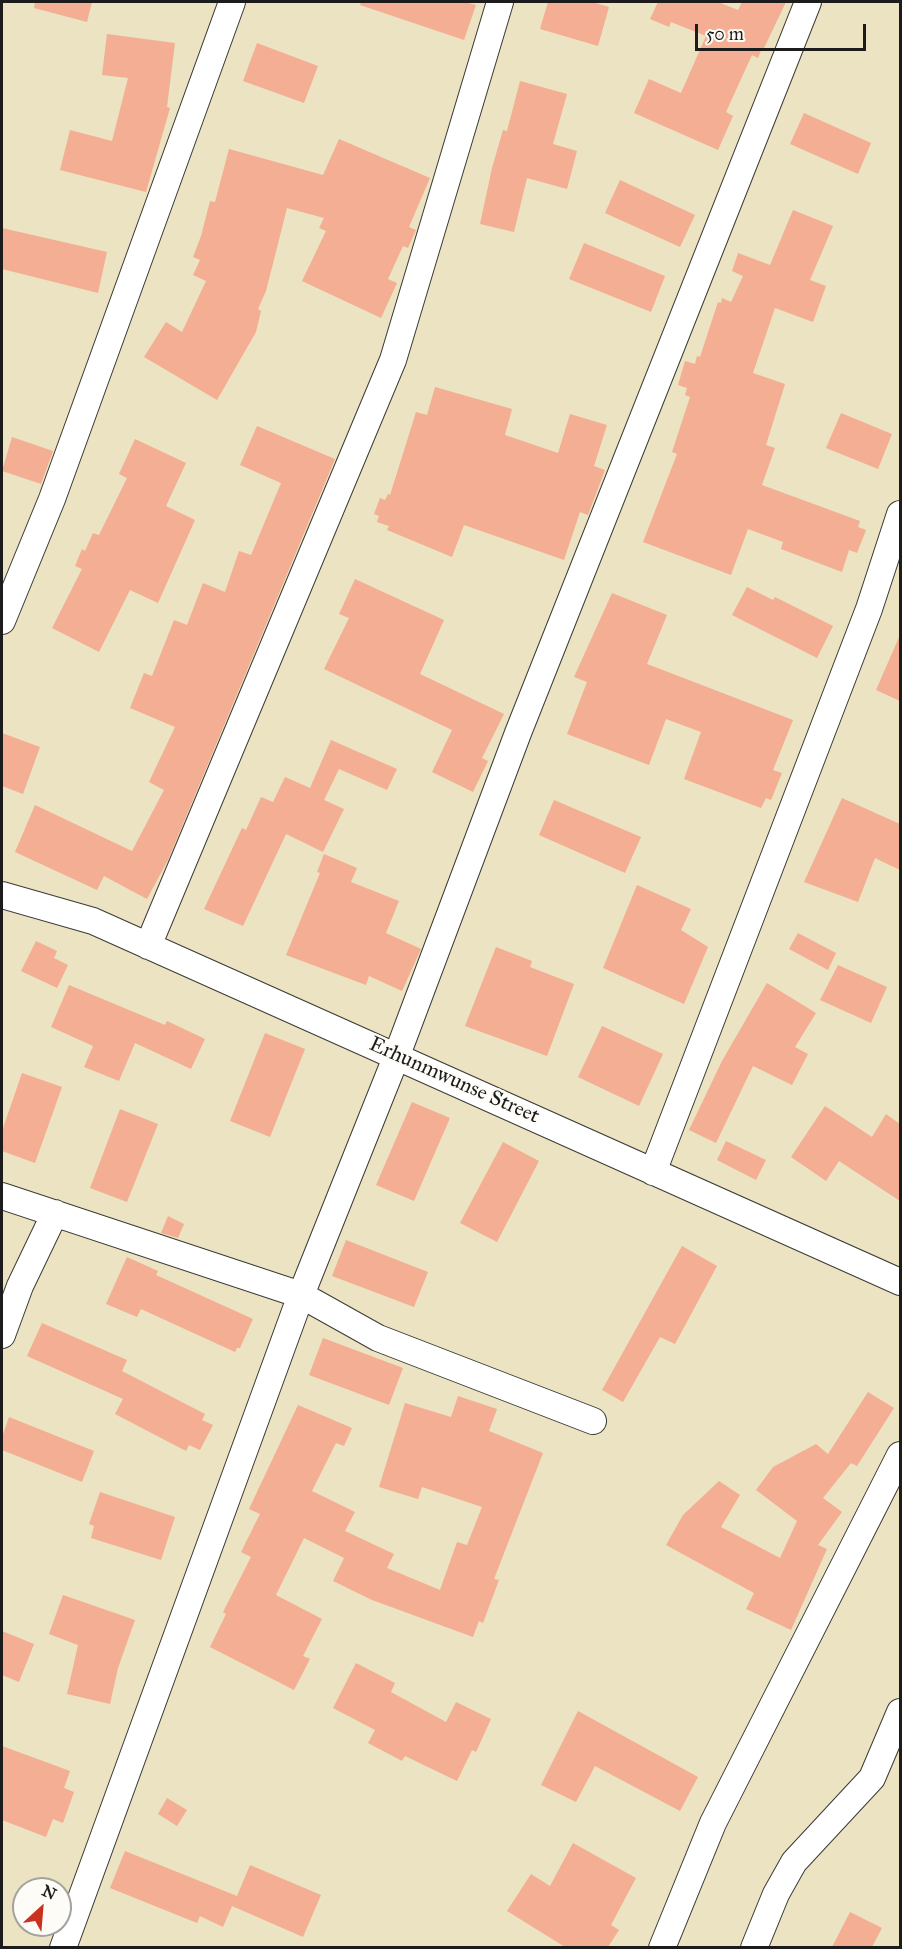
<!DOCTYPE html>
<style>
body{margin:0}
#map{position:relative;width:902px;height:1949px;overflow:hidden;background:#ebe3c1;font-family:"IM FELL Great Primer",serif}
canvas{display:block}
.frame{position:absolute;inset:0;border:3px solid #1c1c1c;pointer-events:none}
.north{position:absolute;left:12px;top:1877px;width:60px;height:60px;box-sizing:border-box;background:#fdfcf7;border:2px solid #a3a29f;border-radius:50%;rotate:26deg;font-size:16px;font-weight:700;line-height:24px;text-align:center;color:#1c1c1c}
.north::after{content:'';display:block;margin:auto;width:21px;height:27px;background:#c8321e;clip-path:polygon(50% 0,100% 100%,50% 72%,0 100%)}
.scale{position:absolute;left:695px;top:24px;width:171px;height:27px;box-sizing:border-box;border:3px solid #1c1c1c;border-top:0;padding-left:8px;font-size:18px;line-height:21px;white-space:nowrap;color:#1c1c1c;-webkit-text-stroke:4px #fdfcf7;paint-order:stroke}
</style>
<div id="map">
<canvas width="902" height="1949"></canvas>
<div class="frame"></div>
<div class="north">N</div>
<div class="scale">50 m</div>
</div>
<script>
const ctx = document.querySelector('canvas').getContext('2d');
ctx.lineJoin = 'round';
function fill(path, color) {
  ctx.fillStyle = color;
  ctx.fill(path, 'evenodd');
}
function strokePath(path, color, width, dash) {
  ctx.strokeStyle = color;
  ctx.lineWidth = width;
  ctx.lineCap = dash ? 'butt' : 'round';
  ctx.setLineDash(dash || []);
  ctx.stroke(path);
}
function label(font, color, halo, rows, align = 'center') {
  ctx.font = font + ' "IM FELL Great Primer",serif';
  ctx.lineWidth = 4.5;
  ctx.setLineDash([]);
  ctx.textBaseline = 'middle';
  ctx.strokeStyle = halo;
  ctx.fillStyle = color;
  for (const [text, x, y, turn = 0] of rows) {
    ctx.save();
    ctx.translate(x, y);
    ctx.rotate((+turn || 0) * Math.PI / 180);
    ctx.textAlign = isNaN(turn) ? turn : align;
    if (halo) ctx.strokeText(text, 0, 0);
    ctx.fillText(text, 0, 0);
    ctx.restore();
  }
}
const building = new Path2D(`
 M 35,2 L 92,2 L 87,22 L 34,8 Z
 M 361,2 L 465,2 L 476,5 L 464,40 L 360,5 Z
 M 548,2 L 592,2 L 609,7 L 598,46 L 540,29 Z
 M 658,2 L 718,2 L 738,10 L 742,2 L 786,2 L 764,48 L 762,48 L 758,58 L 752,55 L 726,112 L 733,116 L 718,150 L 634,113 L 649,79 L 681,93 L 706,36 L 671,22 L 669,27 L 650,19 Z
 M 107,34 L 175,43 L 167,107 L 170,108 L 146,192 L 60,170 L 70,130 L 112,141 L 128,78 L 102,75 Z
 M 257,43 L 318,66 L 304,103 L 243,81 Z
 M 520,81 L 567,94 L 553,144 L 577,151 L 567,189 L 527,178 L 514,232 L 480,224 L 492,168 L 503,130 L 507,131 Z
 M 804,113 L 871,143 L 858,174 L 790,144 Z
 M 339,139 L 430,178 L 409,227 L 416,230 L 408,248 L 403,246 L 388,279 L 397,283 L 381,318 L 302,281 L 326,231 L 319,228 L 324,218 L 287,208 L 266,291 L 258,309 L 261,311 L 256,332 L 217,400 L 144,357 L 166,322 L 182,332 L 206,281 L 193,275 L 200,260 L 193,257 L 201,236 L 210,201 L 215,202 L 229,149 L 323,175 Z
 M 620,180 L 695,215 L 680,247 L 605,213 Z
 M 793,210 L 833,226 L 810,280 L 826,286 L 813,322 L 775,308 L 753,373 L 785,384 L 766,445 L 775,448 L 762,485 L 860,521 L 858,527 L 866,530 L 857,553 L 849,550 L 842,572 L 781,549 L 783,542 L 748,529 L 731,575 L 643,542 L 677,454 L 672,452 L 690,397 L 685,395 L 687,388 L 678,385 L 685,361 L 695,364 L 697,356 L 700,357 L 718,302 L 721,303 L 722,298 L 731,302 L 743,276 L 732,271 L 738,253 L 770,265 Z
 M 2,228 L 107,252 L 98,293 L 2,269 Z
 M 584,243 L 665,276 L 651,312 L 569,279 Z
 M 435,387 L 512,409 L 505,435 L 558,453 L 570,414 L 607,425 L 594,466 L 605,470 L 588,515 L 580,512 L 564,560 L 464,525 L 452,557 L 387,530 L 389,526 L 377,522 L 379,516 L 374,514 L 380,498 L 385,500 L 388,494 L 390,495 L 416,412 L 427,415 Z
 M 841,413 L 892,434 L 878,469 L 826,448 Z
 M 257,426 L 335,459 L 168,860 L 147,899 L 104,876 L 97,890 L 15,852 L 35,805 L 132,851 L 164,790 L 149,782 L 175,727 L 130,708 L 144,673 L 152,676 L 174,620 L 187,625 L 203,583 L 225,592 L 239,551 L 251,555 L 281,483 L 240,465 Z
 M 12,437 L 53,451 L 41,484 L 2,471 Z
 M 135,439 L 186,463 L 166,506 L 195,520 L 158,603 L 130,590 L 99,652 L 52,628 L 82,569 L 75,566 L 82,549 L 85,551 L 93,533 L 99,535 L 127,478 L 119,474 Z
 M 355,579 L 444,620 L 420,674 L 504,714 L 482,758 L 488,761 L 473,792 L 432,772 L 452,730 L 324,669 L 349,618 L 339,614 Z
 M 747,587 L 773,600 L 775,597 L 833,626 L 817,658 L 732,615 Z
 M 612,593 L 667,615 L 647,664 L 793,720 L 773,770 L 782,773 L 771,800 L 766,798 L 761,808 L 684,779 L 701,732 L 666,719 L 649,765 L 567,734 L 587,682 L 574,677 Z
 M 900,635 L 900,701 L 876,690 Z
 M 2,733 L 40,747 L 23,794 L 2,786 Z
 M 331,740 L 397,769 L 387,790 L 339,769 L 324,800 L 344,809 L 323,852 L 286,834 L 243,926 L 204,909 L 242,828 L 246,830 L 261,797 L 273,802 L 285,777 L 310,788 Z
 M 842,798 L 900,824 L 900,870 L 875,858 L 858,902 L 804,882 Z
 M 554,800 L 641,837 L 625,873 L 539,835 Z
 M 324,854 L 357,868 L 351,882 L 399,901 L 386,933 L 421,949 L 402,991 L 369,976 L 366,985 L 286,955 L 320,873 L 317,872 Z
 M 637,885 L 691,909 L 681,930 L 708,947 L 684,1004 L 603,968 Z
 M 798,933 L 836,953 L 828,970 L 789,949 Z
 M 36,941 L 57,951 L 54,958 L 68,965 L 57,988 L 21,971 Z
 M 496,947 L 532,961 L 530,967 L 574,984 L 547,1056 L 465,1026 Z
 M 838,965 L 887,987 L 871,1023 L 820,1000 Z
 M 767,983 L 816,1013 L 795,1047 L 808,1054 L 792,1085 L 753,1066 L 716,1143 L 689,1130 L 722,1061 Z
 M 69,985 L 165,1025 L 167,1021 L 205,1039 L 191,1069 L 135,1043 L 119,1081 L 84,1067 L 93,1046 L 51,1027 Z
 M 602,1026 L 663,1054 L 639,1106 L 578,1077 Z
 M 265,1033 L 305,1049 L 270,1137 L 230,1121 Z
 M 22,1073 L 62,1087 L 35,1163 L 2,1151 L 2,1131 Z
 M 412,1102 L 450,1118 L 414,1201 L 376,1185 Z
 M 825,1106 L 872,1137 L 886,1114 L 900,1124 L 900,1201 L 839,1161 L 826,1181 L 791,1157 Z
 M 120,1109 L 158,1124 L 127,1202 L 90,1188 Z
 M 726,1141 L 766,1160 L 756,1180 L 717,1160 Z
 M 503,1142 L 539,1161 L 497,1242 L 460,1223 Z
 M 168,1216 L 184,1224 L 178,1238 L 161,1233 Z
 M 346,1240 L 428,1272 L 414,1307 L 332,1276 Z
 M 682,1246 L 717,1266 L 675,1344 L 660,1337 L 623,1402 L 602,1390 Z
 M 127,1257 L 158,1271 L 156,1275 L 253,1319 L 240,1348 L 237,1348 L 235,1352 L 141,1309 L 137,1317 L 106,1304 Z
 M 42,1323 L 127,1360 L 122,1371 L 205,1414 L 202,1420 L 213,1425 L 200,1450 L 189,1445 L 186,1451 L 115,1414 L 123,1399 L 27,1356 Z
 M 323,1338 L 403,1368 L 389,1405 L 309,1375 Z
 M 868,1392 L 894,1408 L 857,1466 L 851,1463 L 823,1498 L 842,1512 L 818,1545 L 827,1549 L 791,1630 L 746,1609 L 754,1593 L 666,1545 L 683,1515 L 719,1481 L 740,1495 L 721,1527 L 780,1558 L 797,1521 L 756,1490 L 773,1467 L 816,1444 L 828,1454 Z
 M 458,1396 L 497,1409 L 489,1431 L 543,1453 L 494,1579 L 499,1580 L 483,1623 L 479,1621 L 473,1637 L 372,1600 L 333,1581 L 344,1558 L 304,1538 L 276,1595 L 322,1619 L 303,1656 L 310,1659 L 294,1690 L 210,1647 L 226,1614 L 223,1612 L 251,1557 L 241,1552 L 260,1514 L 249,1509 L 298,1405 L 352,1428 L 344,1446 L 336,1443 L 312,1491 L 355,1512 L 345,1531 L 394,1554 L 387,1568 L 440,1590 L 457,1542 L 467,1545 L 482,1507 L 422,1487 L 418,1499 L 379,1487 L 405,1403 L 451,1417 Z
 M 9,1417 L 94,1451 L 82,1482 L 2,1450 L 2,1437 Z
 M 100,1492 L 175,1517 L 161,1560 L 91,1538 L 94,1526 L 89,1524 Z
 M 63,1595 L 135,1620 L 118,1668 L 110,1704 L 67,1694 L 78,1645 L 49,1634 Z
 M 2,1631 L 34,1644 L 19,1682 L 2,1675 Z
 M 356,1663 L 395,1683 L 391,1692 L 446,1722 L 456,1702 L 491,1719 L 476,1752 L 472,1750 L 457,1781 L 405,1756 L 402,1761 L 368,1743 L 375,1730 L 333,1708 Z
 M 578,1711 L 698,1777 L 680,1811 L 595,1766 L 576,1802 L 541,1785 Z
 M 2,1746 L 70,1771 L 64,1788 L 74,1792 L 63,1823 L 53,1819 L 46,1837 L 2,1820 Z
 M 167,1798 L 187,1810 L 177,1826 L 158,1814 Z
 M 573,1843 L 636,1878 L 611,1925 L 619,1930 L 608,1947 L 565,1947 L 507,1911 L 531,1874 L 550,1886 Z
 M 125,1851 L 237,1896 L 250,1865 L 321,1895 L 303,1937 L 232,1906 L 223,1927 L 200,1916 L 197,1923 L 110,1888 Z
 M 850,1912 L 882,1928 L 872,1947 L 832,1947 Z`);
const minor = new Path2D(`
 M 2,621 L 52,499 L 232,2
 M 2,895 L 93,921 L 900,1282
 M 148,946 L 393,360 L 500,2
 M 653,1172 L 869,609 L 900,514
 M 2,1196 L 301,1295 L 378,1338 L 593,1421
 M 2,1335 L 20,1286 L 55,1213
 M 63,1948 L 301,1295 L 397,1055 L 518,733 L 808,2
 M 662,1948 L 713,1823 L 900,1455
 M 754,1948 L 776,1894 L 794,1862 L 872,1778 L 900,1712`);
const streetNames = [
 ["Erhunmwunse Street",454,1081,24]
];
fill(building, '#f3ae93');
strokePath(minor, '#3b3a35', 28);
strokePath(minor, '#fff', 26);
label('21px', '#1c1c1c', '#fdfcf7', streetNames);
</script>
